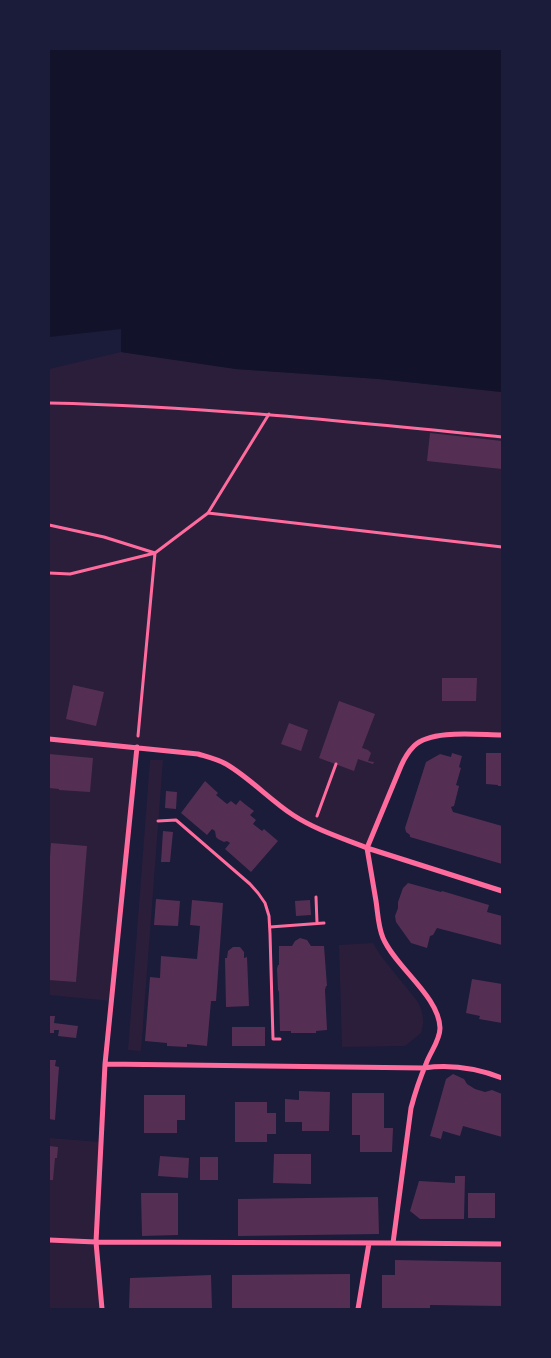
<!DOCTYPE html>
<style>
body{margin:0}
#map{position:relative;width:551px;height:1358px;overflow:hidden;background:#1b1b3a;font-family:"Source Sans 3",sans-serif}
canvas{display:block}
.frame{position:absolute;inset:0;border:50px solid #1b1b3a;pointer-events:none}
</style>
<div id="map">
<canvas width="551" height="1358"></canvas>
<div class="frame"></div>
</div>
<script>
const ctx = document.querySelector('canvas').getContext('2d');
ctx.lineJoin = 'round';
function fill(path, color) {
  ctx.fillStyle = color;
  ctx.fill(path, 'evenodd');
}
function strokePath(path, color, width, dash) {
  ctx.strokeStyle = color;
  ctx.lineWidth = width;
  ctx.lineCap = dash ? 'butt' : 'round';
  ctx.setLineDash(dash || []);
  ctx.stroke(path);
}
const green = new Path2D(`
 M 121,352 L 236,369 L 379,379 L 502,392 L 502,735 L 441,735 L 427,738 L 408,753 L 367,848 L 295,817 L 243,776 L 215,759 L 138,747 L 111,1001 L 49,995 L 49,369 Z
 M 150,760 L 163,760 L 141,1051 L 128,1050 Z
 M 373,943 L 381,956 L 418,1002 C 423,1012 425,1022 421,1033 L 405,1046 L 342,1047 L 339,945 Z
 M 49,1138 L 101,1142 L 96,1242 L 102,1309 L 49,1309 Z`);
const water = new Path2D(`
 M 49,49 L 502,49 L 502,392 L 379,379 L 236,369 L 121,352 L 121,329 L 49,337 Z`);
const building = new Path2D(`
 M 430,433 L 502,441 L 502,469 L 427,461 Z
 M 442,678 L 477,678 L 476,701 L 442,701 Z
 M 73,685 L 104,692 L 96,726 L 66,719 Z
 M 339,701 L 375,714 L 362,748 L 368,750 L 371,753 L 368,761 L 374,762 L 373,764 L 358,759 L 354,771 L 319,758 Z
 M 289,723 L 308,730 L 301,751 L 281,744 Z
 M 452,753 L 462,756 L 459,767 L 461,768 L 456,785 L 459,786 L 454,806 L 451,807 L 453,812 L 502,826 L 502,864 L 410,837 L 410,835 L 406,832 L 405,828 L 426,762 L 440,754 L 451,757 Z
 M 486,753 L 502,753 L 502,786 L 498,786 L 498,785 L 486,784 Z
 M 49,754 L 93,758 L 90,792 L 59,790 L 59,789 L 49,788 Z
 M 205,781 L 218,793 L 216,795 L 227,804 L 231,801 L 236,805 L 240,800 L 246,805 L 254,811 L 250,815 L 256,820 L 253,824 L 262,831 L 264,829 L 278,841 L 251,872 L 225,849 L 230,843 L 227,841 L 224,842 L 218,839 L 216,837 L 215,831 L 212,829 L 207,835 L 181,813 Z
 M 166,791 L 177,792 L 176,809 L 165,808 Z
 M 163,831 L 173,832 L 170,862 L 161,862 Z
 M 51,843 L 87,846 L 76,982 L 49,980 L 49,872 Z
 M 408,883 L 441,892 L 442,891 L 489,905 L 487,912 L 502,916 L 502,945 L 437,928 L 433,935 L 430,936 L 427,948 L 411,943 L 396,922 L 395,916 L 398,908 L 398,902 L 403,888 Z
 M 156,899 L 180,901 L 178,926 L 154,925 Z
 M 192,900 L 223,903 L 216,1001 L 211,1001 L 207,1046 L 187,1044 L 187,1047 L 167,1046 L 167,1043 L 145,1041 L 150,977 L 160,978 L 161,956 L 197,959 L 200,926 L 190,925 Z
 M 310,900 L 311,915 L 296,916 L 295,901 Z
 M 300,938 L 307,940 L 311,946 L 324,946 L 327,986 L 326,986 L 325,990 L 327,1030 L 316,1031 L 316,1033 L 291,1033 L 291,1031 L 280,1031 L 279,992 L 278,990 L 277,969 L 278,965 L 279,965 L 279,946 L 292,946 L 295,941 Z
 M 233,947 L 240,947 L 244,952 L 244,958 L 247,957 L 249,1006 L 226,1007 L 225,958 L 227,958 L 228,951 Z
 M 472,979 L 502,984 L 502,1023 L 479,1019 L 480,1016 L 466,1013 Z
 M 49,1016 L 55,1016 L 54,1023 L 78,1026 L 76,1038 L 58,1036 L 59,1030 L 54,1030 L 54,1033 L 49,1033 Z
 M 232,1027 L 265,1027 L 265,1046 L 232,1046 Z
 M 49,1060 L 56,1060 L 55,1066 L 59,1067 L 55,1120 L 49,1119 Z
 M 453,1074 L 464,1079 L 467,1084 L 475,1089 L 485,1092 L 492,1090 L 502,1094 L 502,1137 L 463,1126 L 460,1136 L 443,1131 L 441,1139 L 430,1136 L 446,1079 Z
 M 299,1091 L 330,1092 L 329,1131 L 302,1131 L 302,1122 L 285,1122 L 285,1099 L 299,1100 Z
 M 352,1093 L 384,1093 L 384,1128 L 393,1128 L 392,1152 L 360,1152 L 360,1135 L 352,1135 Z
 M 144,1095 L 185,1095 L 185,1120 L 177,1120 L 177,1133 L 144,1133 Z
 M 235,1102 L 267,1102 L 267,1113 L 276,1113 L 276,1134 L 267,1134 L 267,1142 L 235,1142 Z
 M 49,1146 L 58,1147 L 57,1158 L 55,1158 L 53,1180 L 49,1180 Z
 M 274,1154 L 311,1154 L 311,1184 L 273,1183 Z
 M 160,1156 L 189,1158 L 188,1178 L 158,1176 Z
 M 200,1157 L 218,1157 L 218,1180 L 200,1180 Z
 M 455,1176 L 465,1176 L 464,1219 L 420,1219 L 410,1211 L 419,1181 L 455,1183 Z
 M 141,1193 L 178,1193 L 178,1235 L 142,1236 Z
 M 468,1193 L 495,1193 L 495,1218 L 468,1218 Z
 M 378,1197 L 379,1234 L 238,1236 L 238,1199 Z
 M 395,1260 L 502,1262 L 502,1306 L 430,1305 L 430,1309 L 382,1309 L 382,1275 L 395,1275 Z
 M 350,1274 L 350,1308 L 232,1309 L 232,1275 Z
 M 211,1275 L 212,1309 L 129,1309 L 130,1278 Z`);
const path = new Path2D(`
 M 49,403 C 201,406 351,422 502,437
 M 208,513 L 502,547
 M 49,525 L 104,537 L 155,553 L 138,736
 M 49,573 L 70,574 L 155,553 L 208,513 L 269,414
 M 317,816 L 336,764
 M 158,821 L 176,820 L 250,884 L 258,893 L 265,903 L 269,916 L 270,934 L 273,1039 L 280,1039
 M 316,897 L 317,923
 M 270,927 L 324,923`);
const minor = new Path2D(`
 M 49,739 L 198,754 C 208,757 217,759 226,764 C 250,778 270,800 293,815 C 316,830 342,838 367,848 L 401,766 C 404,759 408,752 414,746 C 431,729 479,735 502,735
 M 105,1064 L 424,1068 C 452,1064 476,1068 502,1078
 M 49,1240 L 96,1242 L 393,1243 L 502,1244
 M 393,1243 L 411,1108 C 415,1093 420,1078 426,1064 C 430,1052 440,1041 440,1028 C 439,996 396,968 383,938 C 378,926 378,914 376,901 C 373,883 370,865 367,848 L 502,891
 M 102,1309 L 96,1242 L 105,1064 L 137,747
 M 358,1309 L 369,1243`);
fill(green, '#2a1e3b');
fill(water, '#12122b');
fill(building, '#542f53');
strokePath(path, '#ff6b9d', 3);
strokePath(minor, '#ff6b9d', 5);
</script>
